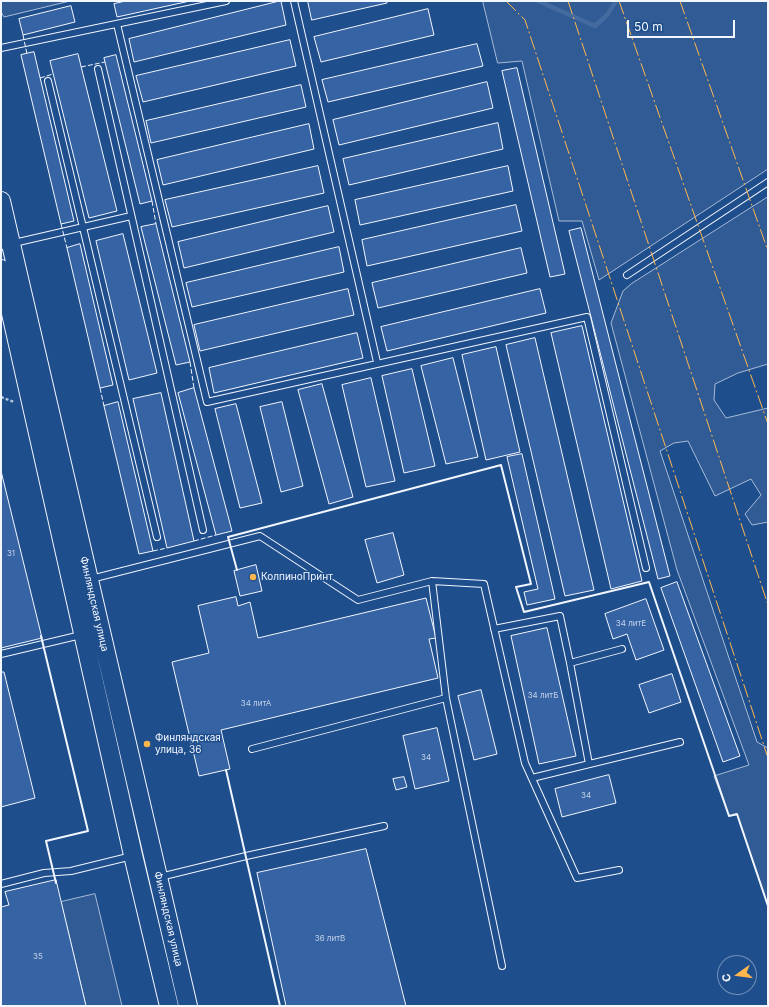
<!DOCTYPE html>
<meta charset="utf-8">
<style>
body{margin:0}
#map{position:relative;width:769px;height:1007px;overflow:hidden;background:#1f4e8c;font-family:Inter,sans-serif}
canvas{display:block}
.frame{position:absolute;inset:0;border:2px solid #f2f6ff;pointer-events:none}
.north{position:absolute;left:717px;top:955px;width:40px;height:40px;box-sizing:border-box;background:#1f4e8c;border:1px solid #7391ba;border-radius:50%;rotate:256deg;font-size:11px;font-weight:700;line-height:16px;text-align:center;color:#f2f6ff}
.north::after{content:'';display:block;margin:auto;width:14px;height:18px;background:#ffb74d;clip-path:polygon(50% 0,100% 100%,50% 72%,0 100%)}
.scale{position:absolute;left:627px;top:20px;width:108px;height:18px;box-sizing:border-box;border:2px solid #f2f6ff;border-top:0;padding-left:5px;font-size:12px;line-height:14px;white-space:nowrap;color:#f2f6ff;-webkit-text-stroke:3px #1f4e8c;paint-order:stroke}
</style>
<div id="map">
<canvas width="769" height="1007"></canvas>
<div class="frame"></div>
<div class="north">С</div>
<div class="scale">50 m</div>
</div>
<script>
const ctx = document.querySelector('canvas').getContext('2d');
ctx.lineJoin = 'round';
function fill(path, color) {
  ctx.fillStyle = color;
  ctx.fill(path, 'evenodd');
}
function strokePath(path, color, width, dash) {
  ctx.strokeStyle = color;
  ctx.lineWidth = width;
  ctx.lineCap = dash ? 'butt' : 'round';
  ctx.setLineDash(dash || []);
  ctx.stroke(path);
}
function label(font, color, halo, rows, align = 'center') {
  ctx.font = font + ' Inter,sans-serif';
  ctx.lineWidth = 3;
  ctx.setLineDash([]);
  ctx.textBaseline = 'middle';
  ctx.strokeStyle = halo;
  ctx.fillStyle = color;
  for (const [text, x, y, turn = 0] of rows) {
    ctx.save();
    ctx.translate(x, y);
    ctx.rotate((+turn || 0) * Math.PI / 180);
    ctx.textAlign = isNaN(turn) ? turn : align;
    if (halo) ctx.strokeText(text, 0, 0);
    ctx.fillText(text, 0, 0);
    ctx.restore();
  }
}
const built = new Path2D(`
 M 1,1 L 70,1 L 4,17 L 1,12 Z
 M 483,1 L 768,1 L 768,169 L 599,280 L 582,221 L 559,221 L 522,61 L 498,63 Z
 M 768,197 L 768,364 L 738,373 L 715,384 L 714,400 L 726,418 L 768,408 L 768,522 L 752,525 L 745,514 L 761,495 L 751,479 L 715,496 L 688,441 L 674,443 L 660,451 L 757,742 L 768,748 L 768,906 L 737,815 L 729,816 L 714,776 L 749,765 L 677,570 L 611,323 L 623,291 L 631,284 Z
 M 95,894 L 122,1006 L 86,1006 L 61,902 Z`);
const stream = new Path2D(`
 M 538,1 L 595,26 L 607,15 L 616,1`);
const building = new Path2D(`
 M 126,1 L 190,1 L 117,17 L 114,4 Z
 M 281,1 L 286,25 L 134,62 L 129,39 Z
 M 308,1 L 387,1 L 387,3 L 312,20 Z
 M 71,6 L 75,22 L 23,35 L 19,19 Z
 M 428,9 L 434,35 L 321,62 L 314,37 Z
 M 290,40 L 296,66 L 143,102 L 136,76 Z
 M 477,44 L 483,66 L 328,102 L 322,80 Z
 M 34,52 L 74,221 L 61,224 L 21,55 Z
 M 78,54 L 117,211 L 89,218 L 50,61 Z
 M 116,55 L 152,201 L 140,204 L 104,58 Z
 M 517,68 L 565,274 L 550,277 L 502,71 Z
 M 487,82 L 493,108 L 339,145 L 333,120 Z
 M 301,85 L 306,107 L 151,143 L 146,121 Z
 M 498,123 L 503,149 L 349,185 L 343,159 Z
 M 309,124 L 314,149 L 163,185 L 157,160 Z
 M 318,166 L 324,193 L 172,227 L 165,200 Z
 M 508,166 L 513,191 L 360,225 L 355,200 Z
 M 516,205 L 522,231 L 367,266 L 362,240 Z
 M 328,206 L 334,232 L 184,268 L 178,242 Z
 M 156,224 L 190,362 L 176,365 L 141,227 Z
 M 581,228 L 670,576 L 658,579 L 569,231 Z
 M 123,234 L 157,373 L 129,380 L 96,241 Z
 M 80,244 L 113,385 L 100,388 L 67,248 Z
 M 339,247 L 344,272 L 192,307 L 186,283 Z
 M 521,248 L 527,273 L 378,308 L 372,283 Z
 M 348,289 L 354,315 L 200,351 L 194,325 Z
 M 540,289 L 546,313 L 387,351 L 381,327 Z
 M 582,326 L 642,581 L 611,589 L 551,333 Z
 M 357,333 L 363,358 L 214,393 L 209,368 Z
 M 535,338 L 594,590 L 565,596 L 506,345 Z
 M 496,347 L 520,452 L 486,460 L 462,355 Z
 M 453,358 L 478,457 L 446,464 L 421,366 Z
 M 412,369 L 435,466 L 404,473 L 382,376 Z
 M 371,378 L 395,481 L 366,487 L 342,385 Z
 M 322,384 L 353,497 L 329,504 L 298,390 Z
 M 194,388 L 232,531 L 216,535 L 178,393 Z
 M 161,393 L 194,541 L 167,548 L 133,399 Z
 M 118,402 L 153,551 L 139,554 L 104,406 Z
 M 282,402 L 303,486 L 281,492 L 260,407 Z
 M 236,404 L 262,503 L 240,508 L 215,409 Z
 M 522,454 L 555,599 L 527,605 L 524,592 L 538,589 L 507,457 Z
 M 1,471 L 42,638 L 1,648 Z
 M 393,533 L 404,575 L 377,583 L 365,540 Z
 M 256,565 L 262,591 L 240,596 L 234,571 Z
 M 677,582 L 740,756 L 723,762 L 661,588 Z
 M 236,597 L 238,606 L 250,602 L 258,638 L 426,598 L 436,638 L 429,639 L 438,678 L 221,730 L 230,769 L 199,776 L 172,662 L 209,653 L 198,606 Z
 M 646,599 L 664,650 L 636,660 L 627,634 L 613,639 L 605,614 Z
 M 547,628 L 576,756 L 539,764 L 511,636 Z
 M 1,672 L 4,672 L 35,798 L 1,807 Z
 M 672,674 L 681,702 L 649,713 L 639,685 Z
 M 481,690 L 497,754 L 474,760 L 458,696 Z
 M 437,728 L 449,781 L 415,789 L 403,736 Z
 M 609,775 L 616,803 L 562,817 L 555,789 Z
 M 404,777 L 407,787 L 396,790 L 393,779 Z
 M 366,849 L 406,1006 L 286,1006 L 257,873 Z
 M 56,880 L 86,1006 L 1,1006 L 1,907 L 9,905 L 5,892 Z`);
const path = new Path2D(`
 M 1,397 L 14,402`);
const lane = new Path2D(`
 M 294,1 L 377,362
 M 117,24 L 207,402 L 587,317 L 646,568
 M 1,48 L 226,1
 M 98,69 L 203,530
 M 48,81 L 157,537
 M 1,246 L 131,216
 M 627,275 L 768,182
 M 91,579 L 260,536 L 358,600 L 432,581 L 446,698 L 502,966
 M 432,581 L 484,584 L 525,763 L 577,878 L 619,870
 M 494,629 L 560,616 L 570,663 L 622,649
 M 1,654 L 81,635
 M 570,663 L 589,764
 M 252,749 L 446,698
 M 532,778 L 680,742
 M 160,877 L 246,856 L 384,826
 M 1,884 L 44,873 L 71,871 L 132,856`);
const secondary = new Path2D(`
 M 1,201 L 188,1006
 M 1,269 L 133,855 L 169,1006`);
const fence = new Path2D(`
 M 23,35 L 27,54
 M 81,67 L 105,62
 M 40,78 L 53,74
 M 152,201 L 156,224
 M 61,224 L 67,248
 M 190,362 L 194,388
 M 100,388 L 104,406
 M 194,541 L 216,535
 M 153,551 L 167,548`);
const wall = new Path2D(`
 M 237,570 L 228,537 L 501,465 L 531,584 L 516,587 L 524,612 L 649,582 L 729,816 L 737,814 L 768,906
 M 41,636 L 88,831 L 46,841 L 56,883
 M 226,770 L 280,1006`);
const power = new Path2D(`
 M 506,1 L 525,20 L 768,758
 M 568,1 L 768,605
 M 619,1 L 768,424
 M 680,1 L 768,251`);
const markers = [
 [253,577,4,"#ffb74d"],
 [147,744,4,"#ffb74d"]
];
const numberNames = [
 ["31",11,554],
 ["34 литЕ",631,624],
 ["34 литБ",543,696],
 ["34 литА",256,704],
 ["34",426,758],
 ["34",586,796],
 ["36 литВ",330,939],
 ["35",38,957]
];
const poiNames = [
 ["КолпиноПринт",261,577],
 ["Финляндская",155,738],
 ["улица, 36",155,750]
];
const streetNames = [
 ["Финляндская улица",94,604,77],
 ["Финляндская улица",168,919,77]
];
fill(built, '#305b95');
strokePath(built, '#a8bbd7', 1);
strokePath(stream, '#446ba0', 4.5);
fill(building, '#3563a3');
strokePath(building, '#f2f6ff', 1);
strokePath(lane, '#f2f6ff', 8);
strokePath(secondary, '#f2f6ff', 20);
strokePath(path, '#b3c4dc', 2.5, [3, 2]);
strokePath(lane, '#1f4e8c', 6);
strokePath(secondary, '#1f4e8c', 18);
strokePath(fence, '#f2f6ff', 1, [5, 2]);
strokePath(wall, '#f2f6ff', 2);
strokePath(power, '#ffb74d', 1, [14, 3, 2, 3]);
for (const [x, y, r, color] of markers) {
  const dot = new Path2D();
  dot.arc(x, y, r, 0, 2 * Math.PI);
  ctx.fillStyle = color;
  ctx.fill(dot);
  strokePath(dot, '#1f4e8c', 1.5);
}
label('8px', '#c3d1e8', null, numberNames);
label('10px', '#f2f6ff', '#1f4e8c', poiNames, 'left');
label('10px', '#f2f6ff', '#1f4e8c', streetNames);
</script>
